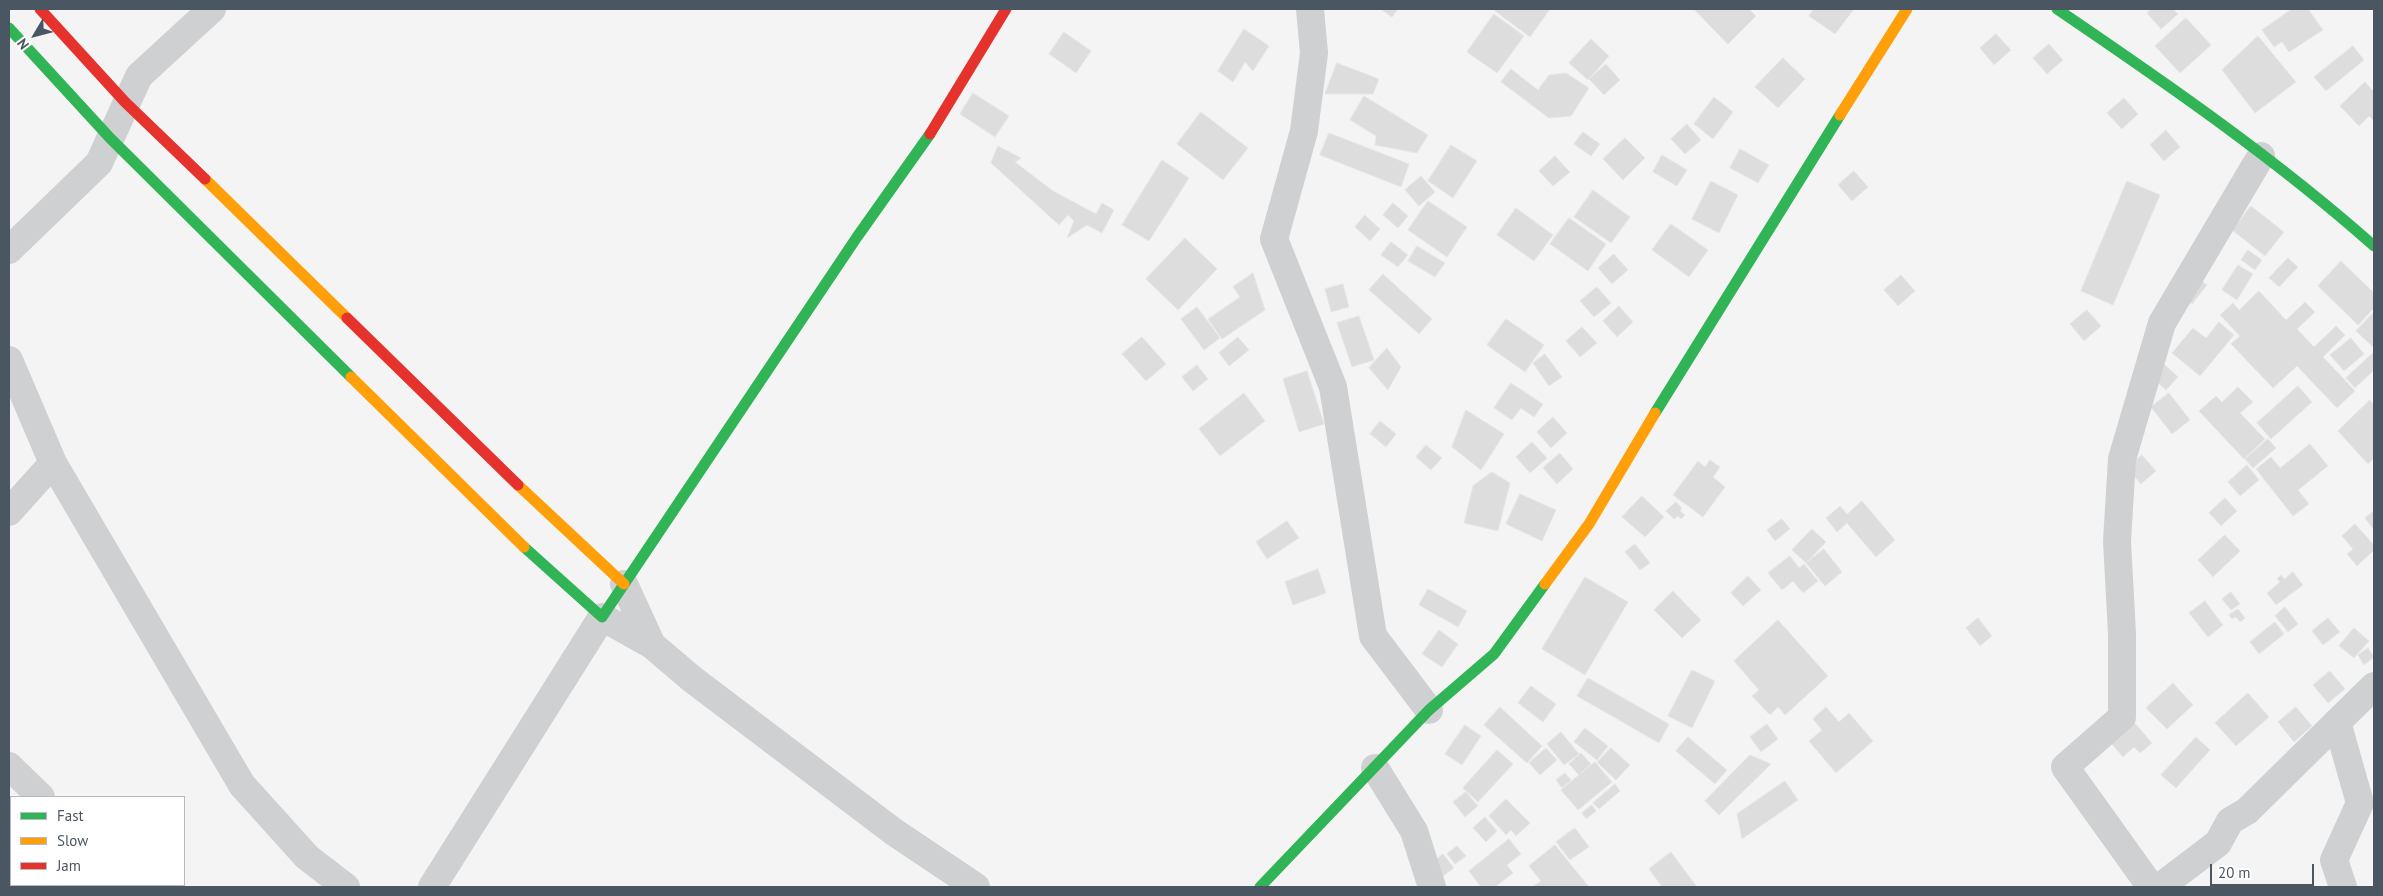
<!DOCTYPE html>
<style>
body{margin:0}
#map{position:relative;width:2383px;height:896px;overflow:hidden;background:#f4f4f4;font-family:"PT Sans",sans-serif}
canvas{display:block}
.frame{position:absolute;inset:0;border:10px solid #4a5661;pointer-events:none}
.legend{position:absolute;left:10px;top:796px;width:175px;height:90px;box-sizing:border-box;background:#fff;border:1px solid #b7bbc0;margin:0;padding:6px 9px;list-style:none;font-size:15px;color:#4a5661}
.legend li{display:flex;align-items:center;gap:10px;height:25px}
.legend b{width:25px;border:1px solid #b7bbc0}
.north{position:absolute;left:10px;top:10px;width:50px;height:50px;-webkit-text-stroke:4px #fff;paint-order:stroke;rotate:233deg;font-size:14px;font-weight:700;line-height:20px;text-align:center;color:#4a5661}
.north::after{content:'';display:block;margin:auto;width:18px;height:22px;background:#4a5661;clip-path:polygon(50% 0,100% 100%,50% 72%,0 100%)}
.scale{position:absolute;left:2210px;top:864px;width:104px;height:22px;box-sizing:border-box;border:2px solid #4a5661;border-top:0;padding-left:6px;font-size:15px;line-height:18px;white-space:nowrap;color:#4a5661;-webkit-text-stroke:4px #fff;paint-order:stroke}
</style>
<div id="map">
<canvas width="2383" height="896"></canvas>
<div class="frame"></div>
<ul class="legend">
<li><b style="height:6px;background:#30b455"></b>Fast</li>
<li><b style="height:6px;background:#ff9f0a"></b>Slow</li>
<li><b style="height:6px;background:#e5322d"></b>Jam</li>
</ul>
<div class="north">N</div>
<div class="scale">20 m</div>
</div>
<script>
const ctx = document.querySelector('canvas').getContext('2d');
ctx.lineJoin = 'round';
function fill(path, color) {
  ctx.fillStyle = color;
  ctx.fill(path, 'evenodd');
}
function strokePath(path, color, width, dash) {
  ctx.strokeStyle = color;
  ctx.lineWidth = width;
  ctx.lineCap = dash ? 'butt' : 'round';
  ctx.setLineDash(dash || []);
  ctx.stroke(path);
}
const building = new Path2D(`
 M 1381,9 L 1398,9 L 1392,17 Z
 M 1496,9 L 1550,9 L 1530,37 L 1495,11 Z
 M 1694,9 L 1749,9 L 1756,16 L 1728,44 Z
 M 1814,9 L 1854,9 L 1835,34 L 1809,16 Z
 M 2152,9 L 2173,9 L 2178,14 L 2161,29 L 2147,13 Z
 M 2292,9 L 2308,9 L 2323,30 L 2289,52 L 2282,42 L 2274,47 L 2262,30 Z
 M 1494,14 L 1524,36 L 1497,73 L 1467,52 Z
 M 2186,18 L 2211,45 L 2180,73 L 2155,46 Z
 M 1244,29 L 1269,46 L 1253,71 L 1245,62 L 1233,82 L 1218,71 Z
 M 1064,32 L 1091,51 L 1076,73 L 1049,54 Z
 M 1996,34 L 2011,50 L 1994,65 L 1980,48 Z
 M 2258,36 L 2296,82 L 2255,113 L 2222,70 Z
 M 1591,39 L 1609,56 L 1588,80 L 1569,63 Z
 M 2049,44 L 2063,60 L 2047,74 L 2033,58 Z
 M 2353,46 L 2364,60 L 2326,91 L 2314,77 Z
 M 1783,58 L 1805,79 L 1778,108 L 1755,87 Z
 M 1337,63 L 1379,79 L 1373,94 L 1325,94 Z
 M 1606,64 L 1620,80 L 1604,95 L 1589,79 Z
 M 1511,69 L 1538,90 L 1549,75 L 1566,73 L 1589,88 L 1571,116 L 1549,118 L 1501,82 Z
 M 2365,82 L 2374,92 L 2374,121 L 2369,116 L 2359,126 L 2340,106 Z
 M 973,93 L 1009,116 L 995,137 L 960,114 Z
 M 1364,96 L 1428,135 L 1417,153 L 1375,145 L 1376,136 L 1350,120 Z
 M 1714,97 L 1733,112 L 1713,139 L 1694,124 Z
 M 2124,98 L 2138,114 L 2122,129 L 2107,113 Z
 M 1201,112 L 1248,148 L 1223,180 L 1177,144 Z
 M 1687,124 L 1701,140 L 1685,154 L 1671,139 Z
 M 2166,130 L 2180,147 L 2164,161 L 2150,145 Z
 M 1583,132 L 1600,144 L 1591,156 L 1574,144 Z
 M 1329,133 L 1409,164 L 1401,187 L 1320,155 Z
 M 1625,138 L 1645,158 L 1623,180 L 1603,159 Z
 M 1451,145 L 1477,161 L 1453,198 L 1428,181 Z
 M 998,146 L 1021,158 L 1015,162 L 1053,191 L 1096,214 L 1102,203 L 1114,210 L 1102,233 L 1087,225 L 1067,238 L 1074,221 L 1068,215 L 1059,225 L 991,163 Z
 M 1740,149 L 1769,165 L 1758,183 L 1730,168 Z
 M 1662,155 L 1687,170 L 1677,186 L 1653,172 Z
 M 1555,156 L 1570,172 L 1553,186 L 1539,171 Z
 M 1162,160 L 1189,178 L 1149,241 L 1122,225 Z
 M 1854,171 L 1868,187 L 1852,201 L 1838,185 Z
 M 1421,176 L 1435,192 L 1419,206 L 1405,190 Z
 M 1711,181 L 1738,195 L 1719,233 L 1692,219 Z
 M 2127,181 L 2160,195 L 2113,305 L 2081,291 Z
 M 1593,190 L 1630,217 L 1611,243 L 1574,217 Z
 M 1428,201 L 1467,227 L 1447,257 L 1408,230 Z
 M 1393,203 L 1408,216 L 1398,228 L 1383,215 Z
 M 2251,206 L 2284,232 L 2265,256 L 2232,230 Z
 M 1516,208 L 1553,235 L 1534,261 L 1497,235 Z
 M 1365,215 L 1380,229 L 1370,241 L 1355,227 Z
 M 1569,218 L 1606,244 L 1588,271 L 1550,244 Z
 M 1671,224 L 1708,250 L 1689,277 L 1652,250 Z
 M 1185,238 L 1217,269 L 1178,310 L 1146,279 Z
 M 1391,242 L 1408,255 L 1398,267 L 1381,255 Z
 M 1417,246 L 1445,263 L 1435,277 L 1408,261 Z
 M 2248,250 L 2262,260 L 2255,270 L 2241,260 Z
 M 1614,254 L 1628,270 L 1612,284 L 1598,268 Z
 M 2288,258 L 2298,267 L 2279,287 L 2269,278 Z
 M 2341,261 L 2374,293 L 2374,308 L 2358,325 L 2318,286 Z
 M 2238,265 L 2253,274 L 2237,300 L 2222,290 Z
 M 1253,273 L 1265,310 L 1222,339 L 1208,319 L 1240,297 L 1233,287 Z
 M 1383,274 L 1432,319 L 1419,334 L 1369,290 Z
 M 1901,275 L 1915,291 L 1898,306 L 1884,290 Z
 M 2198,278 L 2207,285 L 2192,304 L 2182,296 Z
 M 1343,284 L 1349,307 L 1331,312 L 1325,289 Z
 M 1597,287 L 1611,303 L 1594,317 L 1580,301 Z
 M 2259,291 L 2286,320 L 2305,302 L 2315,312 L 2297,329 L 2314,347 L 2336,326 L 2345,335 L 2323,357 L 2355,391 L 2337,408 L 2297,366 L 2273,388 L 2231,344 L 2240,336 L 2220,315 L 2233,303 L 2239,310 Z
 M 1619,306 L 1633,322 L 1617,337 L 1603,321 Z
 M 1197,307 L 1220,338 L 1204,350 L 1181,319 Z
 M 2087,310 L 2101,326 L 2084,341 L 2070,324 Z
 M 2374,312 L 2374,348 L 2356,331 Z
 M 1359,316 L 1374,360 L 1352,367 L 1337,323 Z
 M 1506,319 L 1544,345 L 1525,372 L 1487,345 Z
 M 2219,322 L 2234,335 L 2200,376 L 2172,353 L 2193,328 L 2206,338 Z
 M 1582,327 L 1597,343 L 1580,357 L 1566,341 Z
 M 1142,337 L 1166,364 L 1146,381 L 1122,354 Z
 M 1238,337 L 1249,350 L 1229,366 L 1219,353 Z
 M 2351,338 L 2364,354 L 2344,371 L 2330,355 Z
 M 1387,348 L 1401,367 L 1388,390 L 1369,368 Z
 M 2374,352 L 2374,370 L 2355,388 L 2346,378 Z
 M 1545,354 L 1562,377 L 1549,386 L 1533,363 Z
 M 2163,363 L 2178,377 L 2166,390 L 2150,376 Z
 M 1197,365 L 1208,379 L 1193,391 L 1182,377 Z
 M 1307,371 L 1324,424 L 1299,432 L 1283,379 Z
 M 1511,383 L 1543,404 L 1534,417 L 1521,408 L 1512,420 L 1494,408 Z
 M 2298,386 L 2312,402 L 2271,439 L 2257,423 Z
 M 2238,387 L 2253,402 L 2240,413 L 2265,439 L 2244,459 L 2199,411 L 2216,396 L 2222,402 Z
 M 1244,393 L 1265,421 L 1220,456 L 1199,429 Z
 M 2169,393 L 2190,420 L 2172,434 L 2151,407 Z
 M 2370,400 L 2374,405 L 2374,458 L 2368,464 L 2338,431 Z
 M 1466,410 L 1504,434 L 1481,470 L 1452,447 Z
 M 1553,417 L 1567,433 L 1551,448 L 1537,432 Z
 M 1380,421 L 1396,434 L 1386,447 L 1370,434 Z
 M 2268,439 L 2276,448 L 2253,468 L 2245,459 Z
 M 1532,442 L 1547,458 L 1530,473 L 1516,457 Z
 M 2310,444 L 2328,466 L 2298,490 L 2309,504 L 2293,516 L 2256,469 L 2271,457 L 2280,468 Z
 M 1426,445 L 1442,458 L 1431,470 L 1416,457 Z
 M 1560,453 L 1573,469 L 1557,484 L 1543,468 Z
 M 2142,455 L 2156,471 L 2141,484 L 2127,468 Z
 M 1710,460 L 1720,467 L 1713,477 L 1725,487 L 1703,517 L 1673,495 L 1698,461 L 1705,467 Z
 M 2247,465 L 2259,480 L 2240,496 L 2228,482 Z
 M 1492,472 L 1510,483 L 1498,531 L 1464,523 L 1473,486 Z
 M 1520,494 L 1556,510 L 1542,541 L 1506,524 Z
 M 1642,496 L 1664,517 L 1645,537 L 1622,517 Z
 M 2225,498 L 2237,511 L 2221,526 L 2209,513 Z
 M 1862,501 L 1895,540 L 1876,557 L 1847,523 L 1837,532 L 1826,518 L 1840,506 L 1847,514 Z
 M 1676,502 L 1682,508 L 1680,511 L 1685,515 L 1681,519 L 1678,516 L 1674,519 L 1666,511 Z
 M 2374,511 L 2374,530 L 2365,518 Z
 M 1782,519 L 1790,529 L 1775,541 L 1767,530 Z
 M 1287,521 L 1299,538 L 1267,559 L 1256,542 Z
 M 2355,524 L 2374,545 L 2374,550 L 2357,566 L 2347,554 L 2353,549 L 2342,536 Z
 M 1812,529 L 1826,542 L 1806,563 L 1792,550 Z
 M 2225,535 L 2240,551 L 2213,577 L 2198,560 Z
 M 1635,544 L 1650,563 L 1640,570 L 1625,552 Z
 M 1824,549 L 1842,572 L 1825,586 L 1806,563 Z
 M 1790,556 L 1799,568 L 1804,564 L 1818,581 L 1803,593 L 1793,581 L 1782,590 L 1768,573 Z
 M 1318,569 L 1326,593 L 1293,605 L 1285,582 Z
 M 2293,572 L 2303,585 L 2276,605 L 2267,593 L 2280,582 L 2277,579 L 2281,575 L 2284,579 Z
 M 1748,576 L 1761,590 L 1743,606 L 1731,593 Z
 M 1585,577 L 1628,602 L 1585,675 L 1542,649 Z
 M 1428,589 L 1467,611 L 1458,627 L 1419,605 Z
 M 1673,591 L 1701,620 L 1682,638 L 1654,610 Z
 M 2231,592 L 2240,604 L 2231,610 L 2222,599 Z
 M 2205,601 L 2223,625 L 2208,637 L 2189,613 Z
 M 2285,607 L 2298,624 L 2288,632 L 2275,616 Z
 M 2238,609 L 2245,618 L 2240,622 L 2236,617 L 2232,619 L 2229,615 Z
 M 1978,618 L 1992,636 L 1980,646 L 1966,628 Z
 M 2328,618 L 2340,632 L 2323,645 L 2312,631 Z
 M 1778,620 L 1828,676 L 1785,715 L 1778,707 L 1770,715 L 1752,696 L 1759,690 L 1734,661 Z
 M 2275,622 L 2284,634 L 2259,654 L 2250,642 Z
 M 2354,628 L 2369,641 L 2354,658 L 2339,646 Z
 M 1439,630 L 1458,644 L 1442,667 L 1422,654 Z
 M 2368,648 L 2374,657 L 2364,665 L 2358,655 Z
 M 1692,670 L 1715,681 L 1692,728 L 1668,716 Z
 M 2330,671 L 2345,689 L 2328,703 L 2313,685 Z
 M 1588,678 L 1669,724 L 1659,743 L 1577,696 Z
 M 2173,683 L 2193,705 L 2167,729 L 2146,708 Z
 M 1531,686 L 1556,704 L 1543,722 L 1518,703 Z
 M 2248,693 L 2269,717 L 2236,746 L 2215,723 Z
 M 1500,707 L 1542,746 L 1527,763 L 1484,725 Z
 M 1826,707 L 1839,722 L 1849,713 L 1873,741 L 1836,773 L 1809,741 L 1822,730 L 1813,719 Z
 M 2296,707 L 2312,726 L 2294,742 L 2278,722 Z
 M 2134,722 L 2152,743 L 2140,753 L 2134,747 L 2123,757 L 2111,743 Z
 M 1767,724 L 1778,739 L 1761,752 L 1750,737 Z
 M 1465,725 L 1481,736 L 1462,765 L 1445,754 Z
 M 1585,728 L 1608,746 L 1597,760 L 1574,742 Z
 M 1561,732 L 1579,754 L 1564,765 L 1547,744 Z
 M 1688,737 L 1727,770 L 1715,784 L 1676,751 Z
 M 2196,737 L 2210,750 L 2176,788 L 2161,775 Z
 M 1546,748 L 1557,760 L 1540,775 L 1529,763 Z
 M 1611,748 L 1630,765 L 1616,780 L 1597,762 Z
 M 1497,750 L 1513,764 L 1478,802 L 1463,788 Z
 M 1581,753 L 1591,764 L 1579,775 L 1569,764 Z
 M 1750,755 L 1771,764 L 1719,815 L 1705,801 Z
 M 1595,762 L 1612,782 L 1578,810 L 1561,790 Z
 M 1565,773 L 1571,780 L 1562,788 L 1556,780 Z
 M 1785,781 L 1798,800 L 1742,839 L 1737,814 Z
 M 1615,784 L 1620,791 L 1599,809 L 1593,803 Z
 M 1466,792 L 1478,806 L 1465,817 L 1453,802 Z
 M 1506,799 L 1530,823 L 1516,836 L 1511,830 L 1506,835 L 1489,816 Z
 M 1592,805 L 1596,811 L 1586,819 L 1582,813 Z
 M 1485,817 L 1497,831 L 1486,842 L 1473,828 Z
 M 1575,828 L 1589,847 L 1570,860 L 1556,842 Z
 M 1509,839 L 1521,854 L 1507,865 L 1513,873 L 1495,887 L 1481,887 L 1469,871 Z
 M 1555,845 L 1589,887 L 1532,887 L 1541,881 L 1529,866 Z
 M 1457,846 L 1466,856 L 1455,864 L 1447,854 Z
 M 1671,852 L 1697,887 L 1662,887 L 1649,869 Z
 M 1443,854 L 1454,868 L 1439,879 L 1428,866 Z`);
const street = new Path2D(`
 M 1310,9 L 1314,53 L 1304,131 L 1274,239 L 1333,387 L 1373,636 L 1429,710
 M 9,250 L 99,163 L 139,76 L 212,9
 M 9,360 L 53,463 L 242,785 L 307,857 L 346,887
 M 9,512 L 53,463
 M 624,584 L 652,645
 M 2337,722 L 2360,803 L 2334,860 L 2343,887
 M 9,766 L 41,797
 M 1375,768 L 1414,831 L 1432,887
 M 9,875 L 11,867
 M 102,887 L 133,886
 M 432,887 L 602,617 L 652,645 L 692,679 L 894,832 L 976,887
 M 2151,887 L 2065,767 L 2122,717 L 2122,634 L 2117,541 L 2122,459 L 2162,323 L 2261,156
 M 2160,887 L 2218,843 L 2230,821 L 2247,811 L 2374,686`);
const fast = new Path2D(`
 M 2057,9 C 2166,83 2276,159 2374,246
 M 9,28 L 110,138 L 351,377
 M 1655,413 L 1840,115
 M 524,547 L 602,617 L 857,237 L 930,134
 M 1260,887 L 1429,710 L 1494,654 L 1545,584`);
const slow = new Path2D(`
 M 1840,115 L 1907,9
 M 205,179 L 347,318
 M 351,377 L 524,547
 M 518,485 L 624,584
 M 1545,584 L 1589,524 L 1655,413`);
const jam = new Path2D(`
 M 40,9 L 125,102 L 205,179
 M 930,134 L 1006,9
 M 347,318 L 518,485`);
fill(building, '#ddddde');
strokePath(building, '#e5e6e7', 1);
strokePath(street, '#ced0d2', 28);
strokePath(fast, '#30b455', 11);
strokePath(slow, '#ff9f0a', 11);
strokePath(jam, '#e5322d', 11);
</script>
